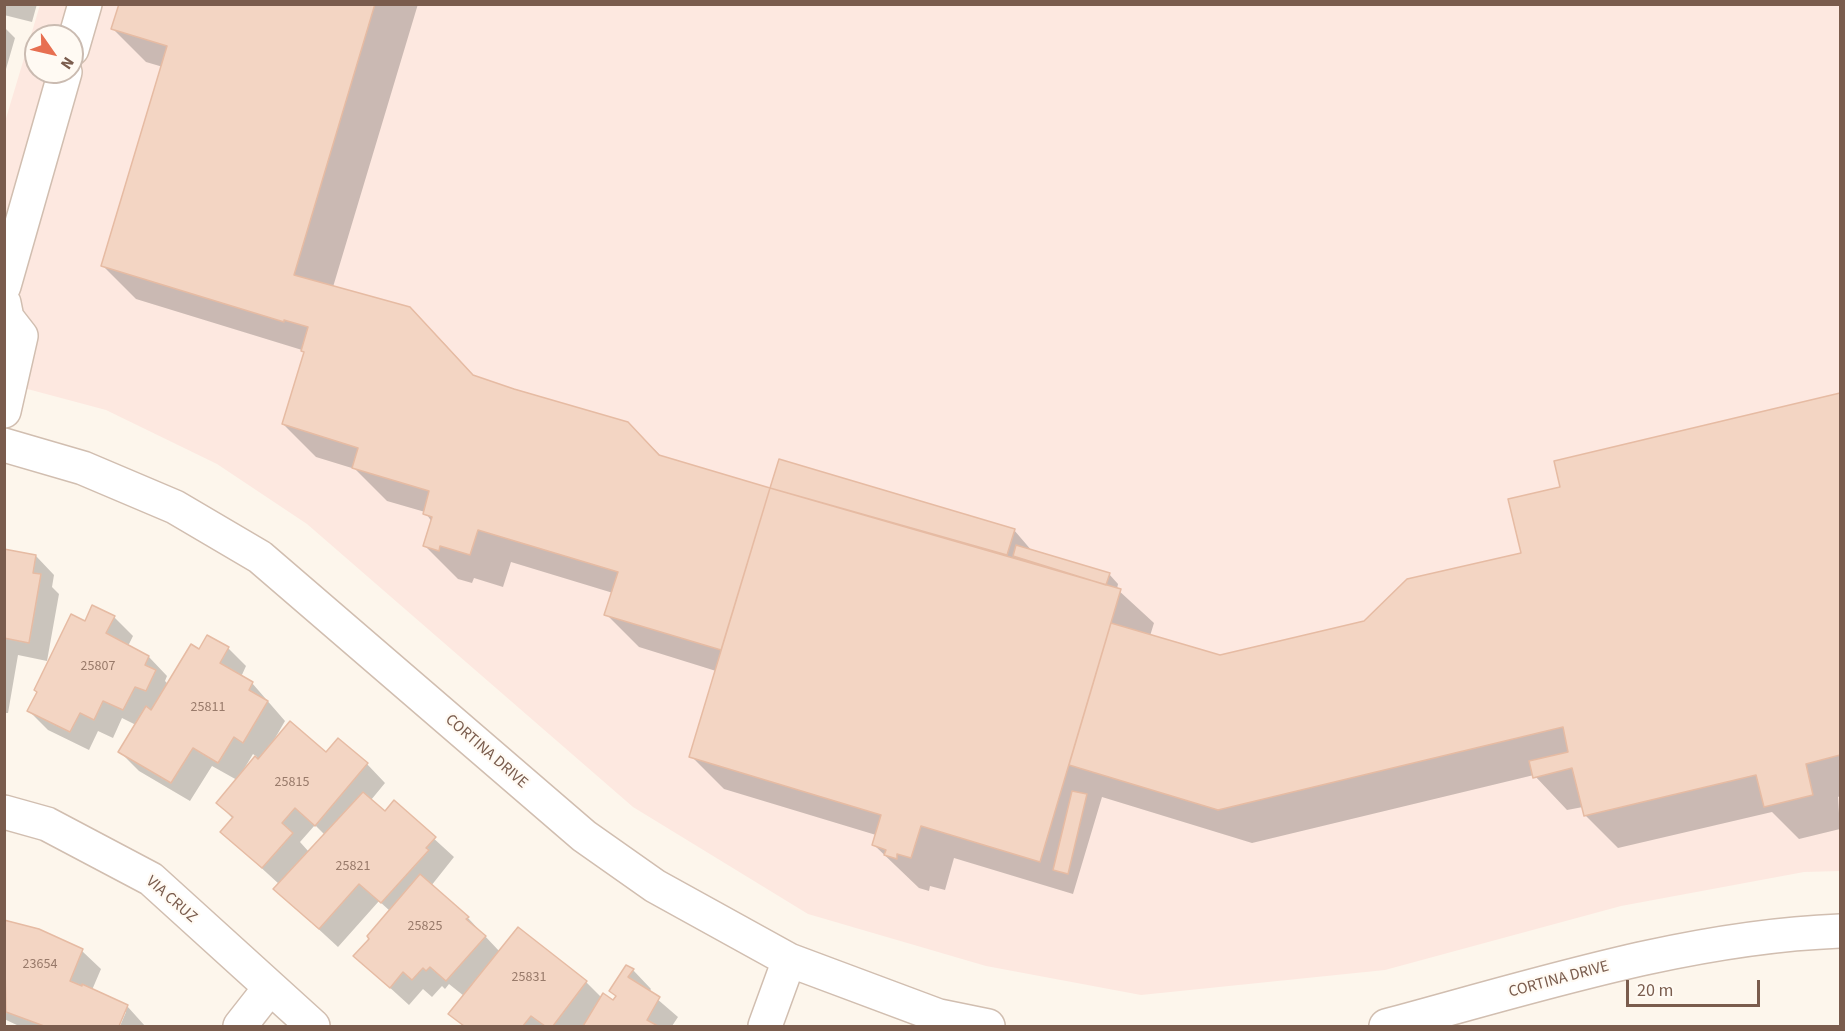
<!DOCTYPE html>
<style>
body{margin:0}
#map{position:relative;width:1845px;height:1031px;overflow:hidden;background:#fdf6ec;font-family:"Source Sans 3",sans-serif}
canvas{display:block}
.frame{position:absolute;inset:0;border:6px solid #7a5c4d;pointer-events:none}
.north{position:absolute;left:24px;top:24px;width:60px;height:60px;box-sizing:border-box;background:#fffaf3;border:2px solid #cabbb1;border-radius:50%;rotate:124deg;font-size:16px;font-weight:700;line-height:24px;text-align:center;color:#7a5c4d}
.north::after{content:'';display:block;margin:auto;width:21px;height:27px;background:#e76f51;clip-path:polygon(50% 0,100% 100%,50% 72%,0 100%)}
.scale{position:absolute;left:1626px;top:980px;width:134px;height:27px;box-sizing:border-box;border:3px solid #7a5c4d;border-top:0;padding-left:8px;font-size:18px;line-height:21px;white-space:nowrap;color:#7a5c4d;-webkit-text-stroke:4px #fffaf3;paint-order:stroke}
</style>
<div id="map">
<canvas width="1845" height="1031"></canvas>
<div class="frame"></div>
<div class="north">N</div>
<div class="scale">20 m</div>
</div>
<script>
const ctx = document.querySelector('canvas').getContext('2d');
ctx.lineJoin = 'round';
function fill(path, color) {
  ctx.fillStyle = color;
  ctx.fill(path, 'evenodd');
}
function strokePath(path, color, width, dash) {
  ctx.strokeStyle = color;
  ctx.lineWidth = width;
  ctx.lineCap = dash ? 'butt' : 'round';
  ctx.setLineDash(dash || []);
  ctx.stroke(path);
}
function label(font, color, halo, rows, align = 'center') {
  ctx.font = font + ' "Source Sans 3",sans-serif';
  ctx.lineWidth = 4.5;
  ctx.setLineDash([]);
  ctx.textBaseline = 'middle';
  ctx.strokeStyle = halo;
  ctx.fillStyle = color;
  for (const [text, x, y, turn = 0] of rows) {
    ctx.save();
    ctx.translate(x, y);
    ctx.rotate((+turn || 0) * Math.PI / 180);
    ctx.textAlign = isNaN(turn) ? turn : align;
    if (halo) ctx.strokeText(text, 0, 0);
    ctx.fillText(text, 0, 0);
    ctx.restore();
  }
}
const commercial = new Path2D(`
 M 40,5 L 1840,5 L 1840,871 L 1804,872 L 1621,906 L 1385,970 L 1141,995 L 986,966 L 808,914 L 633,807 L 307,524 L 217,464 L 106,410 L 5,383 L 4,125 ZM 36,36 L 72,36 L 72,72 L 36,72 Z`);
const shadow = new Path2D(`
 M 4,4 L 37,4 L 32,22 L 4,15 Z
 M 120,4 L 418,4 L 333,287 L 443,342 L 475,377 L 628,423 L 662,457 L 772,489 L 780,461 L 1014,530 L 1032,551 L 1109,574 L 1118,584 L 1117,589 L 1154,623 L 1150,636 L 1220,656 L 1365,622 L 1523,554 L 1562,489 L 1556,463 L 1840,395 L 1840,796 L 1838,797 L 1840,829 L 1799,839 L 1772,812 L 1618,848 L 1585,815 L 1583,807 L 1567,810 L 1534,775 L 1252,843 L 1102,797 L 1073,894 L 954,858 L 945,890 L 930,886 L 929,891 L 919,888 L 874,845 L 876,835 L 724,789 L 691,756 L 716,671 L 639,647 L 606,614 L 613,593 L 511,562 L 503,587 L 474,578 L 472,583 L 458,579 L 425,546 L 432,522 L 425,512 L 387,501 L 355,469 L 316,457 L 283,424 L 305,353 L 302,350 L 136,299 L 103,266 L 163,67 L 146,62 L 113,29 Z
 M 4,27 L 15,38 L 4,76 Z
 M 4,550 L 36,556 L 54,575 L 52,587 L 59,594 L 47,661 L 18,655 L 8,713 L 4,713 Z
 M 114,617 L 133,636 L 128,646 L 149,657 L 167,676 L 165,681 L 168,684 L 199,651 L 228,648 L 246,666 L 241,677 L 252,683 L 285,721 L 274,740 L 367,764 L 385,783 L 371,800 L 385,813 L 395,803 L 454,857 L 431,886 L 468,918 L 500,952 L 518,929 L 586,982 L 602,998 L 614,1002 L 617,997 L 611,991 L 633,970 L 651,989 L 649,992 L 678,1017 L 672,1026 L 463,1026 L 450,1013 L 464,996 L 449,984 L 445,989 L 442,986 L 432,997 L 423,989 L 409,1005 L 355,956 L 390,911 L 379,901 L 338,947 L 275,889 L 279,884 L 222,832 L 233,819 L 218,803 L 237,780 L 212,766 L 190,801 L 139,771 L 120,752 L 136,725 L 122,718 L 113,738 L 98,731 L 89,750 L 48,730 L 29,711 L 86,623 ZM 253,754 L 257,757 L 245,770 L 244,769 ZM 315,825 L 325,835 L 309,852 L 300,842 Z
 M 4,922 L 82,951 L 101,969 L 92,990 L 127,1006 L 145,1026 L 120,1026 L 126,1012 L 123,1012 L 117,1026 L 19,1026 L 4,1019 Z`);
const building = new Path2D(`
 M 119,4 L 375,4 L 294,275 L 410,307 L 473,375 L 514,389 L 628,422 L 659,455 L 770,488 L 721,650 L 604,615 L 618,572 L 478,530 L 470,555 L 440,546 L 439,551 L 423,546 L 432,517 L 423,514 L 429,491 L 352,468 L 358,448 L 282,424 L 304,352 L 301,351 L 308,327 L 284,320 L 284,322 L 101,266 L 167,46 L 111,29 Z
 M 1840,393 L 1840,755 L 1806,764 L 1813,795 L 1764,807 L 1756,775 L 1584,816 L 1572,768 L 1533,778 L 1529,761 L 1568,752 L 1563,727 L 1218,810 L 1069,765 L 1111,623 L 1220,655 L 1364,621 L 1407,579 L 1521,553 L 1508,499 L 1560,487 L 1554,461 Z
 M 779,459 L 1015,529 L 1007,555 L 770,488 Z
 M 770,488 L 1121,589 L 1040,862 L 921,826 L 911,858 L 897,854 L 897,859 L 884,855 L 886,850 L 872,845 L 881,815 L 689,757 Z
 M 1016,545 L 1110,573 L 1106,585 L 1013,556 Z
 M 4,549 L 36,555 L 33,573 L 41,574 L 29,643 L 4,638 Z
 M 92,605 L 115,616 L 106,633 L 149,656 L 145,665 L 156,670 L 146,691 L 135,687 L 123,710 L 103,701 L 94,720 L 80,713 L 70,732 L 27,711 L 37,692 L 34,690 L 71,614 L 85,621 Z
 M 207,635 L 229,647 L 220,663 L 253,682 L 249,690 L 268,701 L 243,743 L 234,737 L 218,763 L 193,748 L 171,783 L 118,752 L 146,706 L 151,710 L 191,644 L 199,649 Z
 M 290,721 L 326,752 L 338,738 L 368,763 L 315,826 L 295,808 L 282,823 L 293,833 L 262,868 L 220,832 L 233,817 L 216,803 L 255,756 L 258,759 Z
 M 1072,791 L 1087,794 L 1068,874 L 1053,870 Z
 M 363,792 L 385,811 L 394,800 L 436,837 L 426,848 L 429,850 L 381,903 L 359,884 L 319,929 L 273,889 Z
 M 420,874 L 469,917 L 466,919 L 486,936 L 446,981 L 430,967 L 426,971 L 423,968 L 412,980 L 403,972 L 390,988 L 353,956 L 369,939 L 367,936 Z
 M 4,920 L 39,929 L 83,949 L 70,981 L 82,986 L 82,984 L 128,1005 L 119,1026 L 44,1026 L 6,1012 Z
 M 518,927 L 587,981 L 553,1026 L 545,1026 L 531,1016 L 523,1026 L 464,1026 L 448,1014 Z
 M 626,965 L 634,969 L 628,977 L 660,997 L 647,1020 L 658,1026 L 583,1026 L 603,993 L 613,1000 L 616,996 L 609,991 Z`);
const minor = new Path2D(`
 M 72,49 L 85,4
 M 4,286 L 65,72
 M 4,303 L 7,318 L 21,336 L 4,411
 M 4,445 L 83,468 L 175,507 L 260,557 L 584,836 L 655,886 L 789,960 L 939,1016 L 988,1026
 M 4,812 L 47,824 L 151,879 L 313,1026
 M 240,1026 L 269,989
 M 765,1026 L 789,960
 M 1386,1026 C 1535,986 1686,937 1840,931`);
const numberNames = [
 ["25807",98,667],
 ["25811",208,708],
 ["25815",292,783],
 ["25821",353,867],
 ["25825",425,927],
 ["23654",40,965],
 ["25831",529,978]
];
const streetNames = [
 ["CORTINA DRIVE",486,752,41],
 ["VIA CRUZ",171,900,41],
 ["CORTINA DRIVE",1559,980,-15]
];
fill(commercial, '#fde8e0');
fill(shadow, '#0003');
fill(building, '#f3d5c3');
strokePath(building, '#e6bba3', 1.5);
strokePath(minor, '#d1beb0', 36);
strokePath(minor, '#fff', 33);
label('14px', '#987a6a', null, numberNames);
label('16px', '#7a5c4d', '#fffaf3', streetNames);
</script>
